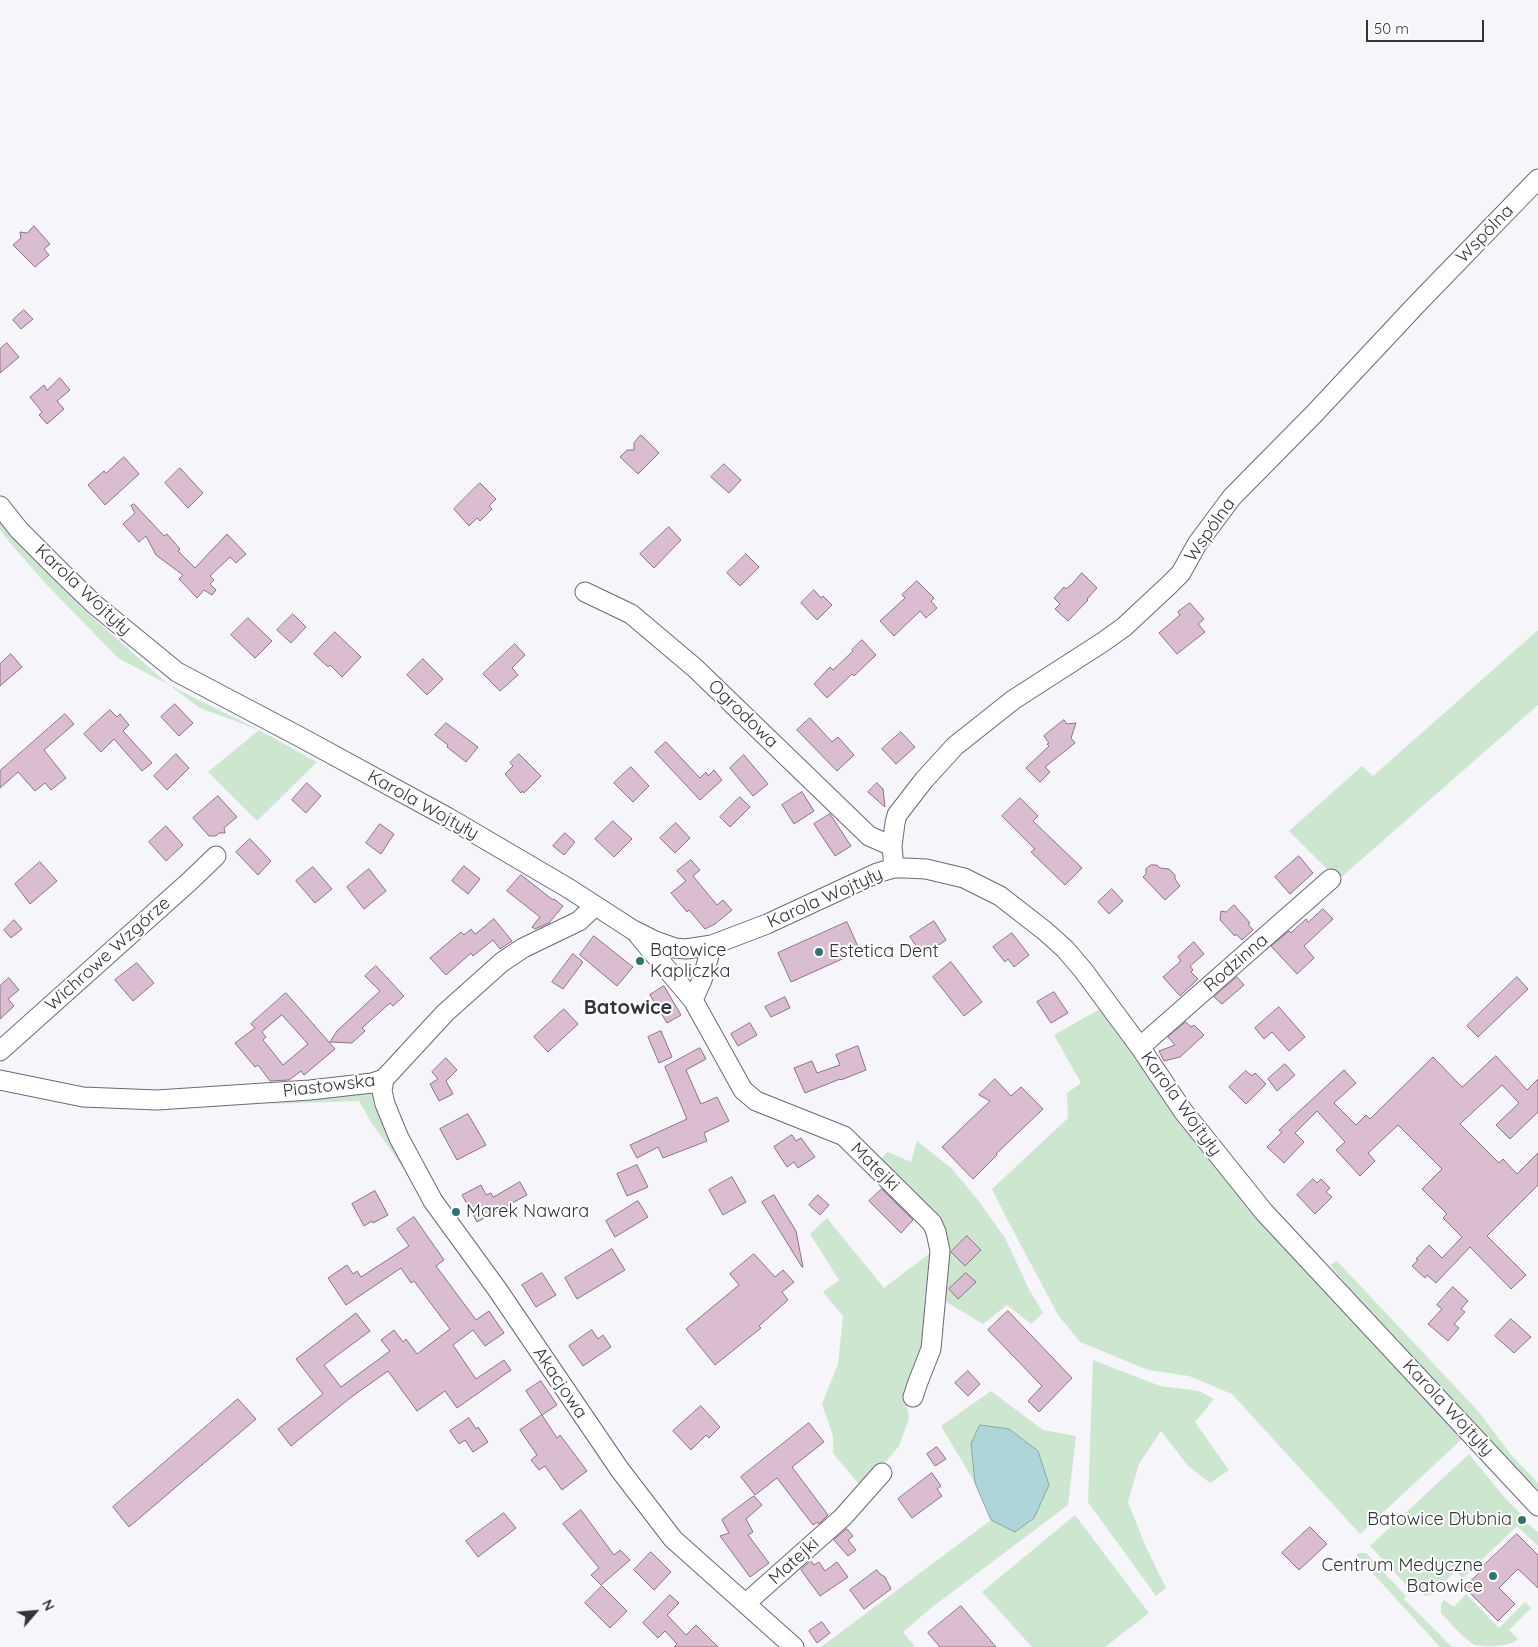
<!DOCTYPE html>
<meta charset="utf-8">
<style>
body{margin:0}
#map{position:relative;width:1538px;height:1647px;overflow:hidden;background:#f6f5fa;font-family:Quicksand,sans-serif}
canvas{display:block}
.north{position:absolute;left:10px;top:1587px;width:50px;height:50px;-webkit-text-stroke:4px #fff;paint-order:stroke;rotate:63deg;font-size:14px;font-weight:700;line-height:20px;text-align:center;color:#34323d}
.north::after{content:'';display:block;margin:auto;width:18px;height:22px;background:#34323d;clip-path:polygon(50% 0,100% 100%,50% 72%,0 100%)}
.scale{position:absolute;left:1366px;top:20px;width:118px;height:22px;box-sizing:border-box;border:2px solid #34323d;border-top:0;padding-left:6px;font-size:15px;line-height:18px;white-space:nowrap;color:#34323d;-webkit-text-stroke:4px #fff;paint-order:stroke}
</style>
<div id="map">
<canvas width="1538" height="1647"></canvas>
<div class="north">N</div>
<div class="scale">50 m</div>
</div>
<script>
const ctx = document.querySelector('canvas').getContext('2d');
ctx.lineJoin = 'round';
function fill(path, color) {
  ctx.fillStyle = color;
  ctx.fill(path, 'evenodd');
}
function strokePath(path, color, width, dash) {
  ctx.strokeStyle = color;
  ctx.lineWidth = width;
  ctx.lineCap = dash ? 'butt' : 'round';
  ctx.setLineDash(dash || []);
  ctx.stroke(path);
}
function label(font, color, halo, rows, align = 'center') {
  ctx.font = font + ' Quicksand,sans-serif';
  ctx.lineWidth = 4;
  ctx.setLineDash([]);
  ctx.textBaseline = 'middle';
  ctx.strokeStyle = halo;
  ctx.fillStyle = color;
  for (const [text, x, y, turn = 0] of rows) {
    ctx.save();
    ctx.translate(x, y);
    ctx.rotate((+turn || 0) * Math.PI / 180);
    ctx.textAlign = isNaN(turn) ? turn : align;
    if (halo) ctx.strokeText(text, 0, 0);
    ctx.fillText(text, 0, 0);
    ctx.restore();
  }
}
const green = new Path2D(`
 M 0,521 L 18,544 L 81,607 L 169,685 L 259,730 L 317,762 L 257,821 L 208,772 L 259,730 L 200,708 L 169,685 L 118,658 L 47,585 L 11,544 L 0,530 Z
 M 1538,630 L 1538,705 L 1338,880 L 1289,831 L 1362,766 L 1373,776 Z
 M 1105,1006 L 1462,1439 L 1360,1534 L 1232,1394 L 1189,1376 L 1148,1370 L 1080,1342 L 1058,1315 L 1007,1219 L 992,1189 L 1068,1118 L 1067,1093 L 1081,1083 L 1054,1035 Z
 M 376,1088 L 374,1105 L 425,1199 L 371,1122 L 359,1101 L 269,1104 Z
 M 917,1141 L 951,1168 L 978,1200 L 1005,1238 L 1029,1289 L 1043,1313 L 1031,1324 L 1007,1305 L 983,1324 L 948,1303 L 943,1297 L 946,1244 L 877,1162 L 888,1152 L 911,1162 Z
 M 827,1218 L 884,1288 L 934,1250 L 927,1348 L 906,1400 L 909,1419 L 899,1446 L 863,1489 L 833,1453 L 833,1436 L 822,1404 L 838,1364 L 843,1316 L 823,1292 L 839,1280 L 810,1234 Z
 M 1337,1261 L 1478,1411 L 1512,1456 L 1538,1483 L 1538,1489 L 1522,1475 L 1368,1311 L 1330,1265 Z
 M 1093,1360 L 1160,1386 L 1199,1391 L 1214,1399 L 1195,1422 L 1229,1470 L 1210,1483 L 1188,1466 L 1161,1431 L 1139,1464 L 1128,1502 L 1145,1545 L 1166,1588 L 1156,1596 L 1088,1502 Z
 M 991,1391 L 1043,1430 L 1076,1436 L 1068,1505 L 931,1608 L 903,1632 L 915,1647 L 821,1647 L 991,1520 L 1015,1531 L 971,1444 L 975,1483 L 941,1426 Z
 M 1469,1454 L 1505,1498 L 1521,1514 L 1520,1518 L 1538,1532 L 1538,1546 L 1517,1526 L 1463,1578 L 1455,1571 L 1433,1594 L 1425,1596 L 1415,1588 L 1411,1590 L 1370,1546 Z
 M 1075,1515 L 1149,1613 L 1105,1647 L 1032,1647 L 982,1592 Z
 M 1359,1553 L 1366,1553 L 1406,1596 L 1404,1599 L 1452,1647 L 1440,1647 L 1356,1555 Z
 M 1466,1594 L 1499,1628 L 1525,1602 L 1531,1608 L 1509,1630 L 1517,1638 L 1517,1640 C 1506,1647 1488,1647 1475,1645 C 1466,1641 1448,1621 1441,1613 L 1441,1604 L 1444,1600 L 1454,1607 Z`);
const water = new Path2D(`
 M 980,1425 L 1009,1429 L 1038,1451 L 1049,1485 L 1034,1518 L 1015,1532 L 991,1520 L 975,1483 L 971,1444 Z`);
const building = new Path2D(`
 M 34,226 L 50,244 L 44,249 L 49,255 L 35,267 L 13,245 L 21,238 L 20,232 L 27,233 Z
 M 24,310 L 33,319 L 21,329 L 13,320 Z
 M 7,343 L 19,357 L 0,373 L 0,349 Z
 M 60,378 L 70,390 L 57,401 L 64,409 L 47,424 L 39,415 L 42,412 L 30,397 L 44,385 L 47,390 Z
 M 641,435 L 659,453 L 638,474 L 620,457 L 627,450 L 634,450 L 634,443 Z
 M 124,457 L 139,474 L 105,505 L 88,485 L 104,471 L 106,473 Z
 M 724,464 L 741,480 L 729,493 L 711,477 Z
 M 180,468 L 203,493 L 188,508 L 165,483 Z
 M 480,483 L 496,499 L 489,506 L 492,509 L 480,521 L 477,518 L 469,526 L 454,509 Z
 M 134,504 L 164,536 L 167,534 L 180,549 L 178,551 L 195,568 L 227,534 L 246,554 L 236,563 L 230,557 L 210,576 L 214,580 L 210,584 L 216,590 L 212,595 L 204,590 L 197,598 L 179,579 L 183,575 L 156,555 L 146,536 L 139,542 L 123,524 L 135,513 L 131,506 Z
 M 669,527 L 681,540 L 654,568 L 640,554 Z
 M 746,554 L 759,567 L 740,586 L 727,573 Z
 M 1082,573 L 1097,588 L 1087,599 L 1088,600 L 1068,621 L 1055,609 L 1060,604 L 1054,598 L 1064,587 L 1066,589 L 1072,584 Z
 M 917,581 L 934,598 L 931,601 L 937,608 L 926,618 L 920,611 L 894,636 L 880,621 L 905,598 L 902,595 Z
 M 814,590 L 821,598 L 823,596 L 832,605 L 817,620 L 801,603 Z
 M 1190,603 L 1204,619 L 1198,624 L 1205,632 L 1177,654 L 1159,633 L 1180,615 L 1178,612 Z
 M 293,614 L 306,627 L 291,643 L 277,630 Z
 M 248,618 L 272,641 L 255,658 L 231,635 Z
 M 335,632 L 361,657 L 342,677 L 330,665 L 328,667 L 314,654 Z
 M 862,640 L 876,655 L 854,676 L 852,674 L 827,698 L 814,684 L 830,667 L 833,670 L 853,651 L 852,650 Z
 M 515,644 L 525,655 L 512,668 L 518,675 L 500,691 L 483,674 Z
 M 11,654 L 22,667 L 0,686 L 0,664 Z
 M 423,659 L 443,679 L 427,695 L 407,675 Z
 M 175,704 L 193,723 L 179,736 L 161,717 Z
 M 110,710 L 117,717 L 120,714 L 129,725 L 123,731 L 152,763 L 142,771 L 114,739 L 101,752 L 84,734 Z
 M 65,714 L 74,724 L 44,750 L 66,778 L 51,790 L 45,783 L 35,791 L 18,772 L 0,788 L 0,771 Z
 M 810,718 L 832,742 L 838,737 L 854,755 L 837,771 L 797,730 Z
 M 1064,720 L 1067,724 L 1076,723 L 1071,738 L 1075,743 L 1045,767 L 1050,772 L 1040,782 L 1026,768 L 1049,746 L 1047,744 L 1049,743 L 1044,736 Z
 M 446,723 L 478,747 L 466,762 L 447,747 L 448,745 L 435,735 Z
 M 901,732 L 915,747 L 896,764 L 882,749 Z
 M 666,742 L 700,778 L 706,772 L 708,776 L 714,770 L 722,780 L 700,800 L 655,752 Z
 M 176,754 L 189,768 L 167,790 L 154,776 Z
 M 519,754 L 541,776 L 524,793 L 523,791 L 521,793 L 505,774 L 513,766 L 510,763 Z
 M 744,755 L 768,784 L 753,796 L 730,768 Z
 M 631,767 L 649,786 L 633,802 L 614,783 Z
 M 307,783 L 321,796 L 306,813 L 292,800 Z
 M 877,783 L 883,789 L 885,807 L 868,792 Z
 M 802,792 L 814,811 L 794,824 L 782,805 Z
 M 218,796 L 237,817 L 224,828 L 225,833 L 219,833 L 216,836 L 209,836 L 193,818 Z
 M 740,797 L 750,807 L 730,827 L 720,817 Z
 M 1020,798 L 1038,816 L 1033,821 L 1082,868 L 1065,885 L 1031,852 L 1035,849 L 1002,816 Z
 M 830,814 L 851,846 L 835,856 L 814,824 Z
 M 613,821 L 632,839 L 614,857 L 595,839 Z
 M 676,823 L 690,838 L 675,853 L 660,838 Z
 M 380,824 L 394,834 L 381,854 L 366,843 Z
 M 166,826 L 183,845 L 166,861 L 149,842 Z
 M 565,833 L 575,842 L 564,855 L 553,846 Z
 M 250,839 L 271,861 L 258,875 L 236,852 Z
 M 1299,856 L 1313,873 L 1290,894 L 1275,877 Z
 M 691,860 L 700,870 L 693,876 L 717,905 L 723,900 L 732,910 L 715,924 L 705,929 L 689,910 L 687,912 L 671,893 L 686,881 L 677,871 Z
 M 40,862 L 57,881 L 30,904 L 15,884 Z
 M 1151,865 L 1157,865 L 1160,868 L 1169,869 L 1175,875 L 1175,879 L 1180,886 L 1165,900 L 1143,877 L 1146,874 L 1146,869 Z
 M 464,866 L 480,879 L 468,894 L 452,881 Z
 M 313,867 L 332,889 L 315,903 L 296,881 Z
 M 369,869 L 386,891 L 364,909 L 347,887 Z
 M 521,875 L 553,900 L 554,899 L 563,906 L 549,923 L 535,929 L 532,927 L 540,917 L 507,891 Z
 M 1112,889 L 1123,901 L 1109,914 L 1098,902 Z
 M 1234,905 L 1250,923 L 1248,924 L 1253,930 L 1242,940 L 1236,934 L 1235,936 L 1220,920 L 1221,911 L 1226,912 Z
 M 1323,909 L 1333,919 L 1304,946 L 1314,958 L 1297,974 L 1271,946 L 1289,931 L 1291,933 L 1306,919 L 1308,922 Z
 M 494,919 L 512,941 L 500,949 L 493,940 L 473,956 L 471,953 L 446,975 L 430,958 L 461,932 L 464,935 L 471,929 L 475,934 Z
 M 14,920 L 22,929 L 11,938 L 4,930 Z
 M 934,921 L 946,940 L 930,951 L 929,949 L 922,954 L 910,937 Z
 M 847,922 L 860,951 L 791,982 L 778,953 Z
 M 1012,933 L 1029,955 L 1014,967 L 1008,959 L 1005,962 L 993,947 Z
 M 594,936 L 633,967 L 617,986 L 580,955 Z
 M 1194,942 L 1204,954 L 1190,966 L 1193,970 L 1191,972 L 1198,979 L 1180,996 L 1163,977 L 1181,961 L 1178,957 Z
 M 573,954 L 583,962 L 563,989 L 552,982 Z
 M 951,962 L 982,1002 L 964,1016 L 933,977 Z
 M 137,963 L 154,983 L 133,1001 L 115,980 Z
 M 376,966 L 404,996 L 393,1006 L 390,1003 L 362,1028 L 365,1031 L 352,1043 L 330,1042 L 337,1031 L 380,991 L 365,976 Z
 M 1237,977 L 1244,985 L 1222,1004 L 1214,997 Z
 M 1517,977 L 1528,989 L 1478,1037 L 1467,1026 Z
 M 9,978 L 19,990 L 8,999 L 14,1006 L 0,1019 L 0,986 Z
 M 664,986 L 681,1015 L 667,1023 L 650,995 Z
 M 1054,992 L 1068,1013 L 1051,1023 L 1037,1002 Z
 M 286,993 L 335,1049 L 304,1075 L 301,1071 L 289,1080 L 270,1081 L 258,1065 L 255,1067 L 235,1043 L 255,1028 L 251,1024 ZM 282,1015 L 308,1044 L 283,1065 L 263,1040 L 266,1037 L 262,1032 Z
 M 785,997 L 790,1008 L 771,1017 L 765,1007 Z
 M 1279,1007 L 1305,1037 L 1289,1051 L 1272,1032 L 1264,1039 L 1255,1028 Z
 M 564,1009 L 578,1024 L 548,1052 L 534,1037 Z
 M 1186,1022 L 1191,1027 L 1194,1025 L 1204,1035 L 1180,1057 L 1164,1061 L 1159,1051 L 1175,1045 L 1168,1037 Z
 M 750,1023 L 757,1035 L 738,1046 L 731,1034 Z
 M 661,1031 L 672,1057 L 659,1063 L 648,1037 Z
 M 858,1046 L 866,1070 L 841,1080 L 840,1079 L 805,1093 L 794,1068 L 812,1061 L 817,1073 L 840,1065 L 836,1055 Z
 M 700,1048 L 706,1059 L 686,1070 L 701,1104 L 717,1097 L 729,1121 L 704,1133 L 707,1141 L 663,1158 L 658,1147 L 637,1158 L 630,1145 L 687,1119 L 665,1067 Z
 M 1496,1056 L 1527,1090 L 1538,1079 L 1538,1112 L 1510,1139 L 1496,1125 L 1519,1103 L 1502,1085 L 1460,1124 L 1499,1163 L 1503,1159 L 1517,1174 L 1538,1153 L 1538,1185 L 1487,1236 L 1526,1275 L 1511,1289 L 1470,1247 L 1436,1283 L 1427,1275 L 1425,1278 L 1412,1266 L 1418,1260 L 1416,1259 L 1429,1245 L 1442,1258 L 1462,1237 L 1443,1218 L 1447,1214 L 1422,1189 L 1442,1169 L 1398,1125 L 1368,1153 L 1375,1161 L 1360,1176 L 1336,1150 L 1345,1142 L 1317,1111 L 1295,1133 L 1304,1142 L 1284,1163 L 1267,1147 L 1282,1132 L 1279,1130 L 1344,1070 L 1356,1083 L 1334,1103 L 1356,1125 L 1366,1115 L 1370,1119 L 1433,1057 L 1462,1087 Z
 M 446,1058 L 457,1070 L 446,1081 L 453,1094 L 439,1101 L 430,1084 L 438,1079 L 432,1072 Z
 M 1285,1064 L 1295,1075 L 1277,1091 L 1268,1079 Z
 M 1246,1071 L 1252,1076 L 1255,1073 L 1266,1084 L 1246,1104 L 1229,1087 Z
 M 995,1079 L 1011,1096 L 1021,1087 L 1043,1109 L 996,1154 L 997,1155 L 973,1179 L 942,1147 L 990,1101 L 979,1095 Z
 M 468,1114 L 486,1145 L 457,1160 L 440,1129 Z
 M 792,1135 L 796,1141 L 801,1138 L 815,1157 L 798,1168 L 794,1162 L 787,1167 L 774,1147 Z
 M 637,1165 L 648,1187 L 627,1196 L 617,1174 Z
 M 732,1177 L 746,1202 L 723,1215 L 709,1190 Z
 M 1313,1179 L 1317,1183 L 1321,1179 L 1330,1188 L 1326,1192 L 1332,1197 L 1315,1214 L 1297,1195 Z
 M 520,1182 L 527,1195 L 477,1222 L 462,1195 L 481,1185 L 486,1195 L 491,1193 L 493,1197 Z
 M 882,1189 L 913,1220 L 901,1233 L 869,1201 Z
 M 375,1191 L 388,1215 L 373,1223 L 372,1221 L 364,1226 L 352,1204 Z
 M 774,1195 L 796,1231 L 803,1267 L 802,1267 L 762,1202 Z
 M 818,1195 L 829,1205 L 820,1215 L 809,1205 Z
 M 638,1201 L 648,1217 L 615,1237 L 606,1221 Z
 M 414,1217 L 444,1260 L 436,1266 L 476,1320 L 489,1311 L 504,1333 L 485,1346 L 473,1330 L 453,1345 L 476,1379 L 504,1360 L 511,1370 L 457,1408 L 445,1391 L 417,1411 L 388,1371 L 350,1398 L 291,1446 L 278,1429 L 323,1394 L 296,1359 L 356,1313 L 370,1331 L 324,1365 L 341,1387 L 390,1351 L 381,1340 L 394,1330 L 403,1342 L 406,1339 L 417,1354 L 450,1329 L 414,1281 L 411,1283 L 401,1268 L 346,1305 L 328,1278 L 347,1265 L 353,1274 L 357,1271 L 361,1277 L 409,1246 L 397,1229 Z
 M 967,1236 L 981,1250 L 965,1266 L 951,1252 Z
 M 612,1249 L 625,1270 L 577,1299 L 565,1278 Z
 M 754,1254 L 775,1277 L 783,1270 L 794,1282 L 782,1292 L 788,1300 L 759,1326 L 761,1328 L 715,1365 L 686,1329 L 739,1285 L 730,1274 Z
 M 542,1273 L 556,1295 L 536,1307 L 522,1285 Z
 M 966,1273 L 976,1282 L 958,1299 L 949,1289 Z
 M 1453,1287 L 1468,1301 L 1461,1309 L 1465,1312 L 1454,1324 L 1459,1328 L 1448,1341 L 1428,1324 L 1442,1309 L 1437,1305 Z
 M 1008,1311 L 1072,1378 L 1039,1412 L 1028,1401 L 1042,1386 L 988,1330 Z
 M 1511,1319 L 1531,1337 L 1514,1353 L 1495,1336 Z
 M 592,1330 L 598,1339 L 603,1335 L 611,1347 L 583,1366 L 569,1346 Z
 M 968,1371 L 980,1384 L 968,1396 L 955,1383 Z
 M 541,1381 L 557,1405 L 542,1415 L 526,1391 Z
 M 238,1399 L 256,1419 L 129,1527 L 113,1507 Z
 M 701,1406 L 720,1427 L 709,1438 L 706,1435 L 691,1450 L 673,1431 Z
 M 542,1415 L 557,1438 L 560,1435 L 587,1471 L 562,1490 L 545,1466 L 539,1470 L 531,1460 L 537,1455 L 520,1430 Z
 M 469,1418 L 476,1429 L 478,1427 L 488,1442 L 473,1452 L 465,1440 L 459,1444 L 450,1431 Z
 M 809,1423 L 824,1442 L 792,1467 L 828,1515 L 819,1524 L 817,1522 L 813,1525 L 777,1478 L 755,1495 L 741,1477 Z
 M 937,1447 L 946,1459 L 935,1466 L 927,1454 Z
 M 932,1473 L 941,1486 L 937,1489 L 942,1496 L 912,1518 L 898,1499 Z
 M 754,1496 L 762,1505 L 746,1519 L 753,1532 L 748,1535 L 769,1563 L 750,1577 L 720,1536 L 729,1533 L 722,1520 Z
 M 581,1510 L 614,1555 L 620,1550 L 630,1560 L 601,1585 L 591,1575 L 599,1568 L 563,1524 Z
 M 504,1513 L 516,1528 L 478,1557 L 466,1541 Z
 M 1310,1527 L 1327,1544 L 1299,1570 L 1282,1553 Z
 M 847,1529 L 853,1536 L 848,1540 L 856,1550 L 848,1556 L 834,1540 Z
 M 1517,1534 L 1538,1555 L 1538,1588 L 1518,1569 L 1499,1588 L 1515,1604 L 1498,1621 L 1464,1587 L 1480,1572 L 1479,1570 Z
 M 651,1552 L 671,1572 L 654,1590 L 634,1570 Z
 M 811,1561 L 814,1565 L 819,1562 L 825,1571 L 837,1562 L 848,1577 L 820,1596 L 801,1570 Z
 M 877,1570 L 880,1574 L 885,1577 L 891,1589 L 864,1609 L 850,1590 Z
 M 602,1586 L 627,1611 L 610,1628 L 585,1603 Z
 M 670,1595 L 679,1603 L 667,1615 L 686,1635 L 696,1625 L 718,1647 L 674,1647 L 677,1644 L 665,1631 L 658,1638 L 643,1623 Z
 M 961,1606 L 996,1647 L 940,1647 L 928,1633 Z
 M 822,1622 L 830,1633 L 817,1643 L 809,1631 Z`);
const minor = new Path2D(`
 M 0,506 L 19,530 L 63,574 L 94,604 L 177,672 L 302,738 L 447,817 L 568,888 L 633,930 L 655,941 L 675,948 L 686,949 L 712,945 L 767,924 L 877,873 L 894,868 L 905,868 L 926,869 L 964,878 L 1000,896 L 1045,931 L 1065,949 L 1083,970 L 1140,1047 L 1183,1111 L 1264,1212 L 1538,1506
 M 585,592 L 631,614 L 695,668 L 869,836 L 892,846
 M 894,868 L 892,846 L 895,823 L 897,815 L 924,780 L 955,746 L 1013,700 L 1103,642 L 1124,627 L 1169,585 L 1181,573 L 1197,544 L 1232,497 L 1314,414 L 1416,305 L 1538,179
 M 639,936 L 693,1000 L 743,1090 L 756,1101 L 844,1136 L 932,1223 L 936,1232 L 940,1251 L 931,1349 L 918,1382 L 913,1397
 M 693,1000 L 702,980 L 712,945
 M 1140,1047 L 1331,879
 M 0,1051 L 190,881 L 216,856
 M 384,1079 L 382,1091 L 385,1104 L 399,1138 L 433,1201 L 497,1289 L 620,1470 L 673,1539 L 794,1647
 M 0,1080 L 83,1097 L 157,1100 L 310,1090 L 372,1083 L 384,1079 L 445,1013 L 502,962 L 523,948 L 579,921 L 595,906
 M 746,1603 L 843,1517 L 882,1473`);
const markers = [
 [819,952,5,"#2c7572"],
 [640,961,5,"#2c7572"],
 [456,1212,5,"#2c7572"],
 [1522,1520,5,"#2c7572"],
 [1493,1576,5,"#2c7572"]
];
const streetNames = [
 ["Wspólna",1485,234,-46],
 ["Wspólna",1210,530,-55],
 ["Karola Wojtyły",83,590,43],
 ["Ogrodowa",743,714,44],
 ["Karola Wojtyły",423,805,29],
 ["Karola Wojtyły",825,898,-24],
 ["Wichrowe Wzgórze",108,954,-42],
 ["Rodzinna",1236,963,-41],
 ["Piastowska",329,1086,-7],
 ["Karola Wojtyły",1181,1104,54],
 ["Matejki",875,1167,45],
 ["Akacjowa",560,1383,56],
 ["Karola Wojtyły",1448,1408,47],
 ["Matejki",794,1561,-42]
];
const poiNames = [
 ["Batowice",650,951],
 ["Kapliczka",650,972],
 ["Estetica Dent",829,952],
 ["Marek Nawara",466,1212],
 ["Batowice Dłubnia",1512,1520,"right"],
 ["Centrum Medyczne",1483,1566,"right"],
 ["Batowice",1483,1587,"right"]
];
const quarterNames = [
 ["Batowice",628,1008]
];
fill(green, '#cde6d0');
fill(water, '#aed6d8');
strokePath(water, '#89a5aa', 1);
fill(building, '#dbbdd1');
strokePath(building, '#8b7384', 1);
strokePath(minor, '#6b677f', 21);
strokePath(minor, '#fff', 19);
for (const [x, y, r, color] of markers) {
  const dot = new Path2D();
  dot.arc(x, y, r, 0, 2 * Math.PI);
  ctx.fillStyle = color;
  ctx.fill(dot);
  strokePath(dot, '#fff', 2);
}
label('18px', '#34323d', '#fff', streetNames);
label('18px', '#34323d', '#fff', poiNames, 'left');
label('bold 20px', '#34323d', '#fff', quarterNames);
</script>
